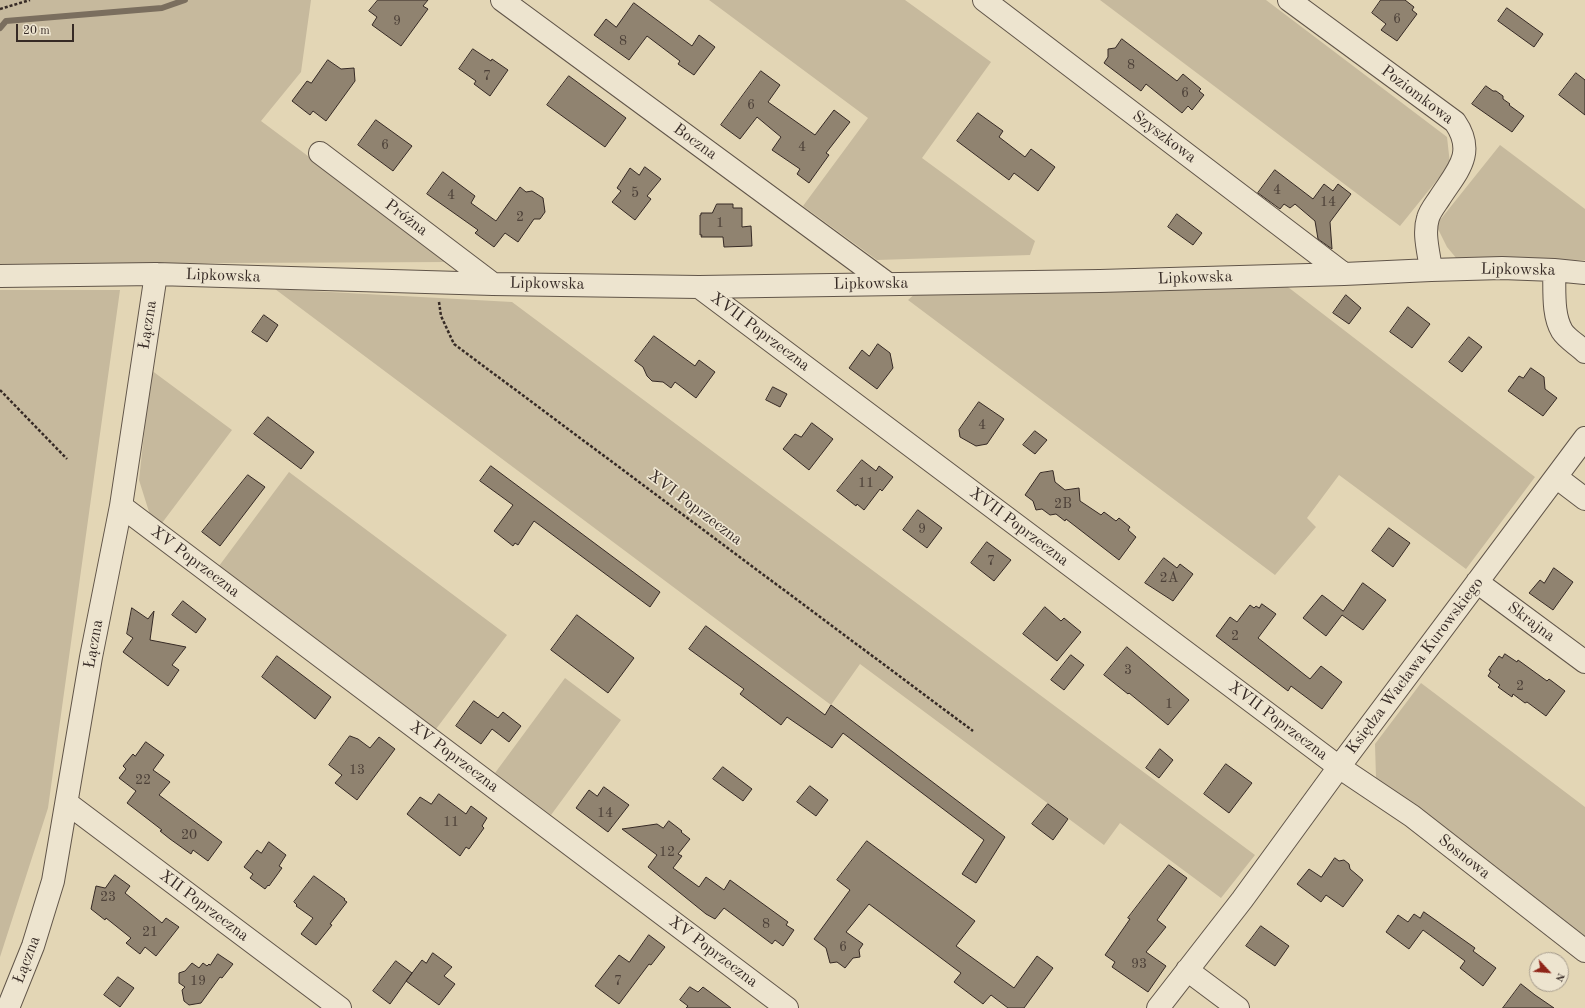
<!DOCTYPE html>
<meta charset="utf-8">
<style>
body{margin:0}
#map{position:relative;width:1585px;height:1008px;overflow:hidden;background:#e3d6b5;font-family:"Old Standard TT",serif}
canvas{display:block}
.north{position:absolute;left:1529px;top:952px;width:40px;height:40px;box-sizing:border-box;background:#ede4cf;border:1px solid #a49a8b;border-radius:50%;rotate:116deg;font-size:11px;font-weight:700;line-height:16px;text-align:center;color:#362a25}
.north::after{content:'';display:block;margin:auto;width:14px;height:18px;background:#8f2418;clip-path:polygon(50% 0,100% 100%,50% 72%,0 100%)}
.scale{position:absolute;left:16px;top:24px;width:58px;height:18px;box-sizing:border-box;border:2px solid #362a25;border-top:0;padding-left:5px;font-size:12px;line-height:14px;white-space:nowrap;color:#362a25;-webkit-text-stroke:3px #ede4cf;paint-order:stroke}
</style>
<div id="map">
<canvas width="1585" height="1008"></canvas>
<div class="north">N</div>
<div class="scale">20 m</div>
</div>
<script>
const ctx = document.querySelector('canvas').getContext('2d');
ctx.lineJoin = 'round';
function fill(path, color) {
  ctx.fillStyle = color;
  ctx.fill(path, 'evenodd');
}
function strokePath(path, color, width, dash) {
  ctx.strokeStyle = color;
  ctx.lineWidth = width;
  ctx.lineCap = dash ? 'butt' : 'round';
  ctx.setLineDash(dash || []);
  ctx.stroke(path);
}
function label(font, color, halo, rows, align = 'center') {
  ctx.font = font + ' "Old Standard TT",serif';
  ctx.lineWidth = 3.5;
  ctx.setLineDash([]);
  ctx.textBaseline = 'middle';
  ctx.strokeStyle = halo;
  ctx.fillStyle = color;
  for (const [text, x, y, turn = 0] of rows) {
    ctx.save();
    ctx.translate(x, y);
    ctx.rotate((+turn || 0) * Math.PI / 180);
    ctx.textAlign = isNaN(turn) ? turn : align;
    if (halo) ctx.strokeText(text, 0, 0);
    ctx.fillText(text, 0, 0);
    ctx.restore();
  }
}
const green = new Path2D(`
 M 0,0 L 311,0 L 301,72 L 261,121 L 450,262 L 0,264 Z
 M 709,0 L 905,0 L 991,62 L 922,158 L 1035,241 L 1030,255 L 877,260 L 803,206 L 868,118 Z
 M 1100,0 L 1266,0 L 1447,137 L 1450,164 L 1400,226 Z
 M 1500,145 L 1585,209 L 1585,260 L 1457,259 L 1447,247 L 1436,225 Z
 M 1284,284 L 1535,477 L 1466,569 L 1339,475 L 1307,518 L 1316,527 L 1275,575 L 908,300 L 918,291 Z
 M 275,289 L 512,302 L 1255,855 L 1221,898 L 1120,823 L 1104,845 L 860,664 L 831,705 Z
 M 0,290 L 120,290 L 48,808 L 0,957 Z
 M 151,370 L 232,430 L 162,523 L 150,515 L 139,480 Z
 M 289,472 L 507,635 L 436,729 L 219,566 Z
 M 565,678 L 621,720 L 551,815 L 495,773 Z
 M 1421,683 L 1585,807 L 1585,939 L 1376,778 L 1375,744 Z`);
const stream = new Path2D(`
 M 0,28 L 6,21 L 162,8 L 185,0`);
const building = new Path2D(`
 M 378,0 L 428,0 L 423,6 L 428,9 L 401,46 L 372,25 L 377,17 L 369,11 Z
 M 1381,0 L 1405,0 L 1414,7 L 1412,10 L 1417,14 L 1397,41 L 1381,30 L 1386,24 L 1372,13 Z
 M 634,3 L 692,46 L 699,35 L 715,47 L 694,75 L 678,64 L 680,61 L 647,36 L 629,60 L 594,35 L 606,19 L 616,27 Z
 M 1507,8 L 1543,34 L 1534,47 L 1498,21 Z
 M 1122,39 L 1177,81 L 1183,74 L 1201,89 L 1199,91 L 1204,95 L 1192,110 L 1188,106 L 1182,113 L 1146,84 L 1141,91 L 1104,63 L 1108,57 L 1108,49 L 1115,48 Z
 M 473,49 L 491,61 L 492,59 L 508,70 L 490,96 L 474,84 L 476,81 L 459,69 Z
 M 328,60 L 341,69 L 354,68 L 355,81 L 326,121 L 313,111 L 310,115 L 292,101 L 307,81 L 311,83 Z
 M 761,71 L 780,85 L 768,102 L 815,135 L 834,110 L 850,122 L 826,153 L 829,155 L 809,183 L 797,174 L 800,169 L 772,150 L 781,137 L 757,117 L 740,139 L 721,125 Z
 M 1576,73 L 1585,80 L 1585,115 L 1559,95 Z
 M 569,76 L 626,118 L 605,147 L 547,105 Z
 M 1486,86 L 1493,91 L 1496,91 L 1503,96 L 1503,99 L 1510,104 L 1509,105 L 1524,116 L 1512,132 L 1472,104 Z
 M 978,113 L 1003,131 L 999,137 L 1025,157 L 1031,149 L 1055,167 L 1038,191 L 1014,173 L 1009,180 L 957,141 Z
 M 376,120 L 412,146 L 393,171 L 358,145 Z
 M 645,167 L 661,179 L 647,196 L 651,199 L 635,220 L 612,202 L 621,191 L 617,188 L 630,168 L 639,175 Z
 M 1275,170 L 1313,199 L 1324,184 L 1333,191 L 1338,184 L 1351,194 L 1330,222 L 1332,249 L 1318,239 L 1315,221 L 1295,204 L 1290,208 L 1284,204 L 1280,209 L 1258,193 Z
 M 443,172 L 475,196 L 471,203 L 496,221 L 520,187 L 526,192 L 532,191 L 543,198 L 545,212 L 540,219 L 534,219 L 518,242 L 505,233 L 494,247 L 475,233 L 478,230 L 427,194 Z
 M 717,204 L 733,204 L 733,208 L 742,208 L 742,227 L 751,226 L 752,246 L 724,247 L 723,237 L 701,237 L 702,235 L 700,235 L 700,215 L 701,215 L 701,213 L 712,213 Z
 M 1177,214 L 1202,233 L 1193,245 L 1168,227 Z
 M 1346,295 L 1361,308 L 1349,324 L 1333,313 Z
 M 1408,307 L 1430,324 L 1412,348 L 1390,332 Z
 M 264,315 L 278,325 L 267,342 L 252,332 Z
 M 654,336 L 695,366 L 699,360 L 715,372 L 696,398 L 675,382 L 671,388 L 663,382 L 652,381 L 647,376 L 643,367 L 635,361 Z
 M 1469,337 L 1482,347 L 1462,372 L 1449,362 Z
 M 878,344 L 890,353 L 893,368 L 877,389 L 849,368 L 862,350 L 869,356 Z
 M 1531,368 L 1544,377 L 1545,389 L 1557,398 L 1543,416 L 1508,391 L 1519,376 L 1523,378 Z
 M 773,387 L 787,394 L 780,407 L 766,400 Z
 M 979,402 L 1004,419 L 987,444 L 976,446 L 960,437 L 959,430 Z
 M 268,417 L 314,452 L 301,469 L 254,434 Z
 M 812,423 L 833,439 L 809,470 L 783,449 L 795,434 L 801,437 Z
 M 1035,431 L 1047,440 L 1035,454 L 1023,445 Z
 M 862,460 L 876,471 L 879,466 L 893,477 L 882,491 L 880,489 L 864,510 L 857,504 L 856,506 L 837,491 Z
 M 491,466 L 660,592 L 650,607 L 534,521 L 518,545 L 515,543 L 513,546 L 494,531 L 513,505 L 480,481 Z
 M 1053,471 L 1055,482 L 1065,490 L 1079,488 L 1080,501 L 1101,515 L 1104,512 L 1116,521 L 1119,518 L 1130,527 L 1128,530 L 1136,537 L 1119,560 L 1066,519 L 1065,521 L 1056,514 L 1050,515 L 1042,509 L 1036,510 L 1033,501 L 1025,495 L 1040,473 Z
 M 248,475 L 265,487 L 220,546 L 202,532 Z
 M 918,510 L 942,528 L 927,548 L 903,530 Z
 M 1389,528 L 1410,543 L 1393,567 L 1372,551 Z
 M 987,542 L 1011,560 L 994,581 L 971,563 Z
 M 1164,558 L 1177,568 L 1180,564 L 1193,574 L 1173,601 L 1145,583 Z
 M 1554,568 L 1573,582 L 1553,610 L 1529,593 L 1540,580 L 1544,583 Z
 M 1363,583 L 1386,600 L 1363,630 L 1342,615 L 1326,636 L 1303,618 L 1322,595 L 1343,611 Z
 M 183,601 L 206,619 L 196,633 L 172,615 Z
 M 1262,604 L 1276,614 L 1258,638 L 1310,679 L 1321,666 L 1342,682 L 1322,709 L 1291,686 L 1288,691 L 1216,636 L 1230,617 L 1237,622 L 1250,605 L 1254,608 L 1256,606 L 1259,608 Z
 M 1045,607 L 1061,621 L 1064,618 L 1081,632 L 1057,661 L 1023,634 Z
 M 132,608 L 148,619 L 154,611 L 150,640 L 186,647 L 172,665 L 179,670 L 168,686 L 123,652 L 133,638 L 127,634 Z
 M 577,615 L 634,658 L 608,693 L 551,650 Z
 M 706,626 L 825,715 L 831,705 L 1005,837 L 976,883 L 962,874 L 984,840 L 843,733 L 832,748 L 787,717 L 781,725 L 740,694 L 744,689 L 689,649 Z
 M 1127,647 L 1189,700 L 1168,725 L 1129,693 L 1128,694 L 1104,675 Z
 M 1505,654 L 1517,662 L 1518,660 L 1547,681 L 1549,679 L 1565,691 L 1546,716 L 1527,702 L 1525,703 L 1513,694 L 1512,697 L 1498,687 L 1500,685 L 1488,676 L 1491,671 L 1489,670 L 1499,656 L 1502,658 Z
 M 1071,655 L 1084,665 L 1064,690 L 1051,680 Z
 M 277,656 L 331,697 L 315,719 L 262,677 Z
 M 474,701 L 498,718 L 503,712 L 521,726 L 509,742 L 492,729 L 481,744 L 456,726 Z
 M 350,736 L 358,739 L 370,748 L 379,737 L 395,749 L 357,800 L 335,783 L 342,775 L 329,765 Z
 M 146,742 L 164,755 L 153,770 L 170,782 L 159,795 L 222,842 L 208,861 L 193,850 L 191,854 L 170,839 L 160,831 L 162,830 L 127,803 L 136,791 L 119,778 L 126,769 L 123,766 L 133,754 L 135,756 Z
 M 1160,749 L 1173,760 L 1159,778 L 1146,768 Z
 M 1226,764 L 1252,783 L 1229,813 L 1204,794 Z
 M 723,767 L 752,789 L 743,801 L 713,779 Z
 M 810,786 L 828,800 L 816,816 L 797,802 Z
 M 604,787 L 629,805 L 608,832 L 576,808 L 589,790 L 597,796 Z
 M 439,794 L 466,814 L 471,806 L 487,818 L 482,826 L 484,828 L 469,849 L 466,847 L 460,856 L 407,814 L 420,797 L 431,804 Z
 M 1048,804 L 1068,819 L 1053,840 L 1032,824 Z
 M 669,821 L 682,831 L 681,832 L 690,839 L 678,854 L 682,856 L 673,868 L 699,887 L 706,877 L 724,890 L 730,880 L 788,922 L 786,925 L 794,930 L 783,946 L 775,940 L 772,944 L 724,908 L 715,919 L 706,914 L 648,867 L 657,855 L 622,829 L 657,824 L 663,828 Z
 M 867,841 L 975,921 L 956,946 L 1014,988 L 1037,956 L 1053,968 L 1024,1008 L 1008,1008 L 991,995 L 983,1004 L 954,982 L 961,973 L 869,904 L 846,932 L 863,944 L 859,950 L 860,957 L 853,958 L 845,968 L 837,962 L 830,963 L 826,948 L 814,939 L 850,890 L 837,880 Z
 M 269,842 L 286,855 L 279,866 L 282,868 L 269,886 L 268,885 L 265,889 L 250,878 L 253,874 L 244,867 L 257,850 L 261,853 Z
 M 1335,858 L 1339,861 L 1344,860 L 1349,864 L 1350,869 L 1363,880 L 1343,907 L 1326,895 L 1321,902 L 1297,884 L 1309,869 L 1321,877 Z
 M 1169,865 L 1187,878 L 1157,920 L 1166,927 L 1146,952 L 1166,966 L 1148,992 L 1112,967 L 1115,962 L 1105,955 L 1130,919 L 1128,918 Z
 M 115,875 L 130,886 L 125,893 L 162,923 L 166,918 L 179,927 L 156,956 L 145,947 L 140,954 L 126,943 L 131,938 L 106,918 L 105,920 L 91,909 L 96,886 L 105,888 Z
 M 314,876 L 345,899 L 344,900 L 347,902 L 330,924 L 332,925 L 316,945 L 301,934 L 313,918 L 296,906 L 297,905 L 294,902 Z
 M 1424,912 L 1475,948 L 1473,951 L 1496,968 L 1483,986 L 1460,968 L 1465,961 L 1423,930 L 1409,949 L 1386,932 L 1398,915 L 1408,922 L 1414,914 L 1420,918 Z
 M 1261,926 L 1289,946 L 1275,966 L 1246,946 Z
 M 649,935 L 665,947 L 651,965 L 649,964 L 619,1004 L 595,986 L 619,955 L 629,962 Z
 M 433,953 L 452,967 L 444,976 L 455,984 L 439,1005 L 406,981 L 422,960 L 426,963 Z
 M 218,954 L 233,964 L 222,978 L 220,977 L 201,1003 L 189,1005 L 184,1001 L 182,990 L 185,987 L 179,983 L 179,973 L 185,971 L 192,963 L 199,968 L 203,963 L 207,966 L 209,964 L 210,965 Z
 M 396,961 L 412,973 L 390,1004 L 373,991 Z
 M 118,977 L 134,988 L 120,1007 L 104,995 Z
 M 1521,984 L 1535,995 L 1554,1008 L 1503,1008 Z
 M 690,987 L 698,992 L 703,987 L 731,1008 L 686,1008 L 688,1006 L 680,1000 Z`);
const path = new Path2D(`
 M 0,9 L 30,0
 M 439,302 L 441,316 L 454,344 L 973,731
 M 0,390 L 67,459`);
const minor = new Path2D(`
 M 502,0 L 888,284
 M 984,0 L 1344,274
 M 1289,0 L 1455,122 C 1477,154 1456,172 1439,199 C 1435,205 1430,211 1428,218 C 1423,234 1429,253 1431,270
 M 320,153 L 493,284
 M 1554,270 C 1555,289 1552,314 1562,331 C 1567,339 1578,345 1585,352
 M 0,276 L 156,274 L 493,284 L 699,287 L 1100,281 L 1344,274 L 1431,270 L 1502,268 L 1554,270 L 1585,273
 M 699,287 L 1339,767 L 1412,816 L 1585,951
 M 1556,477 L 1585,499
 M 121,506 L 787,1008
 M 1477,582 L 1585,662
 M 67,803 L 340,1008
 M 1187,970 L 1238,1008
 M 8,1008 L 33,946 L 53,881 L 91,657 L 121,506 L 156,274
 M 1158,1008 L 1242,900 L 1339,767 L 1585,438`);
const numberNames = [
 ["6",1397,19],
 ["9",397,21],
 ["8",623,41],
 ["8",1131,65],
 ["7",487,76],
 ["6",1185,93],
 ["6",751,105],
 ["6",385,145],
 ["4",802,147],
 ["4",1277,190],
 ["5",635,193],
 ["4",451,195],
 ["14",1328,202],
 ["2",520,217],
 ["1",720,223],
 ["4",982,425],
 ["11",866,483],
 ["2B",1063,504],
 ["9",922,529],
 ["7",991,561],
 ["2A",1169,578],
 ["2",1235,636],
 ["3",1128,670],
 ["2",1520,686],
 ["1",1169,704],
 ["13",357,770],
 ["22",143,780],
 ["14",605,813],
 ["11",451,822],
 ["20",189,835],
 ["12",667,852],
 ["23",108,897],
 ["8",766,924],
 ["21",150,932],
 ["6",843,947],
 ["93",1139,964],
 ["19",198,981],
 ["7",618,981]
];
const streetNames = [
 ["Poziomkowa",1417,95,37],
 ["Szyszkowa",1164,137,37],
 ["Boczna",695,142,36],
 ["Próżna",406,218,37],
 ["Lipkowska",1518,270,1],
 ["Lipkowska",223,276,2],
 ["Lipkowska",1195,278,-2],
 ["Lipkowska",547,284,1],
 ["Lipkowska",871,284,-1],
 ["Łączna",148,325,-81],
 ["XVII Poprzeczna",760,332,37],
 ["XVI Poprzeczna",695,508,37],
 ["XVII Poprzeczna",1019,527,37],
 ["XV Poprzeczna",195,562,37],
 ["Skrajna",1531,622,37],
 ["Łączna",94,644,-80],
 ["Księdza Wacława Kurowskiego",1415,666,-53],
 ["XVII Poprzeczna",1278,721,37],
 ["XV Poprzeczna",454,757,37],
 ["Sosnowa",1464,857,38],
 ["XII Poprzeczna",204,906,37],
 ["XV Poprzeczna",713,952,37],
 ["Łączna",27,960,-69]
];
fill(green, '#c6b99d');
strokePath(stream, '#7a6e5e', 6);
fill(building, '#908370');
strokePath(building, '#362a25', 1);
strokePath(minor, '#615549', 24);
strokePath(path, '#362a25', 2.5, [3, 2]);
strokePath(minor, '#ede4cf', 22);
label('14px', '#4c4038', null, numberNames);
label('16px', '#362a25', '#ede4cf', streetNames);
</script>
